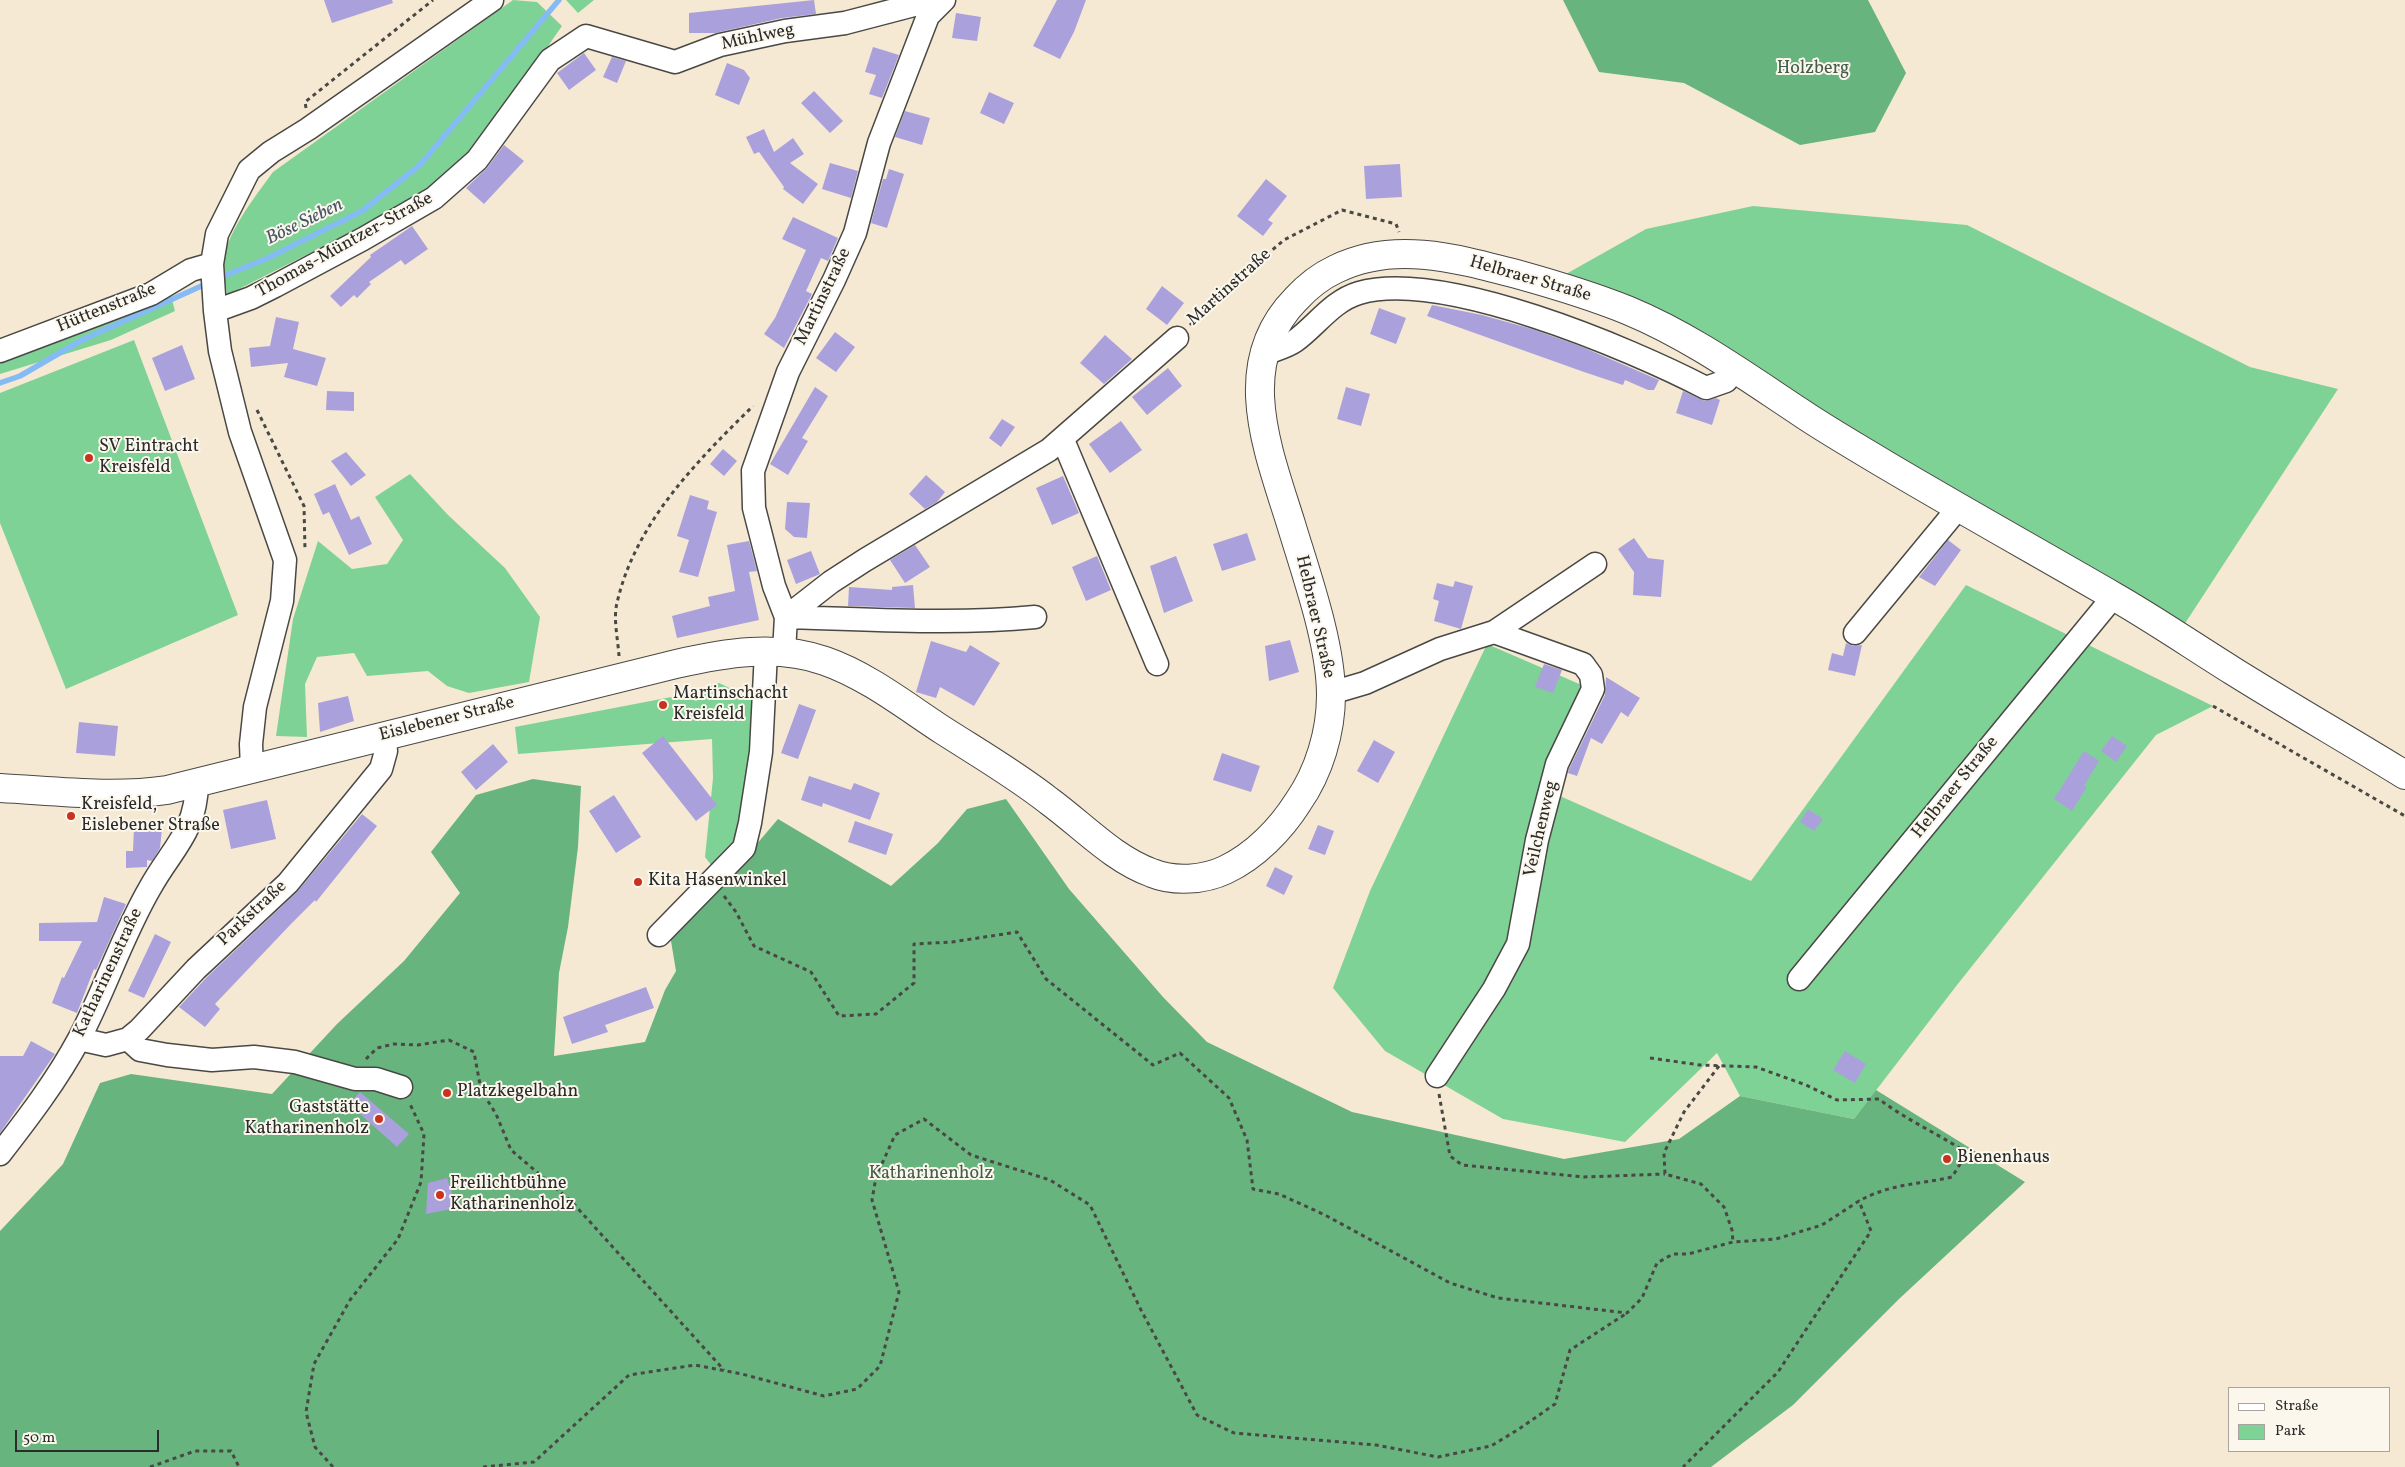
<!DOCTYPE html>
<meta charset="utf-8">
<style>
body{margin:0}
#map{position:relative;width:2405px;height:1467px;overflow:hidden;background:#f6e9d3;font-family:Vollkorn,serif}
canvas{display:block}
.legend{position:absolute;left:2228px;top:1387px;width:162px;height:65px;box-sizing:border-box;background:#fbf7ec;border:1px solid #a8a59f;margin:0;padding:6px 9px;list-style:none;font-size:15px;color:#2b2b2b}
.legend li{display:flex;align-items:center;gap:10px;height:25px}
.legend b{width:25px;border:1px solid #a8a59f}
.scale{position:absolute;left:15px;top:1430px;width:144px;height:22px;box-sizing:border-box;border:2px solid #2b2b2b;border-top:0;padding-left:6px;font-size:15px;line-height:18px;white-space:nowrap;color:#2b2b2b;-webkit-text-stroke:4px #fbf7ec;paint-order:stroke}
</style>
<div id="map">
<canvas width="2405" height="1467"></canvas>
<ul class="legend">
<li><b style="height:6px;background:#fff"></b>Straße</li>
<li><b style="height:14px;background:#7fd295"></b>Park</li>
</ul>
<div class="scale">50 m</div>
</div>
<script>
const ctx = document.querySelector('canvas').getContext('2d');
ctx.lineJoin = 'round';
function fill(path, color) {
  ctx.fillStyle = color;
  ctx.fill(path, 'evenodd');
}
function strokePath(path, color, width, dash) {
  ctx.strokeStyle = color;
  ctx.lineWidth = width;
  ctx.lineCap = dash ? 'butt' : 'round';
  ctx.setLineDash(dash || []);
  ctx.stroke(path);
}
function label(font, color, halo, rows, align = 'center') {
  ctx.font = font + ' Vollkorn,serif';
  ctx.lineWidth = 4;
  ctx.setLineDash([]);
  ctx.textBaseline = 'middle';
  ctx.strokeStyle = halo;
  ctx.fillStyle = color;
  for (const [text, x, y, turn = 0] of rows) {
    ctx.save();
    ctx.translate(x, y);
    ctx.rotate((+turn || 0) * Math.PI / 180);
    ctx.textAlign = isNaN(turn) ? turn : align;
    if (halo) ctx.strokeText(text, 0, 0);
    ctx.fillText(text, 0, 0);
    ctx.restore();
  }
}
const green = new Path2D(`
 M 513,0 L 537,2 L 562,26 L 521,85 L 460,163 L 411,202 L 227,295 C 226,286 223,277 223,268 C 223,236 255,197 273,172 Z
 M 566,0 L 594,0 L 578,13 Z
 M 1753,206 L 1967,225 L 2250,367 L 2338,389 L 2182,628 L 1808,418 L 1550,283 L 1646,229 Z
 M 170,292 L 175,311 L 111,340 L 0,374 L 0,360 Z
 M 134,340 L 238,615 L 66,689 L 0,523 L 0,393 Z
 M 410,474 L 448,515 L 505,568 L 540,617 L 529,682 L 469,693 L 447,686 L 428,671 L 367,676 L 354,653 L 317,657 L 305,684 L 307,737 L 276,736 L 293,619 L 318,541 L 352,569 L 387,564 L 403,540 L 375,497 Z
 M 1966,585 L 2213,706 L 2156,735 L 1957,985 L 1854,1119 L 1740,1096 L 1717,1053 L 1625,1142 L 1503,1119 L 1385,1051 L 1333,988 L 1370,891 L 1487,644 L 1584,686 L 1542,788 L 1751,881 Z
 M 719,683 L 759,702 L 738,842 L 711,865 L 705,857 L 713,778 L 712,739 L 518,754 L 515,727 L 687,694 Z`);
const forest = new Path2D(`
 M 1563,0 L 1868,0 L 1906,73 L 1875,132 L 1800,145 L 1684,83 L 1599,72 Z
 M 533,779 L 581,786 L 578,847 L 568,927 L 559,973 L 554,1056 L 645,1042 L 665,990 L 676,971 L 670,935 L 711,898 L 778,819 L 891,886 L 938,843 L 967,809 L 1006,799 L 1069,889 L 1163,997 L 1207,1042 L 1352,1112 L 1564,1159 L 1679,1139 L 1740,1096 L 1854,1119 L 1876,1090 L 2025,1182 L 1899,1299 L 1793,1405 L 1711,1467 L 0,1467 L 0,1231 L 63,1164 L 100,1083 L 131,1074 L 272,1094 L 337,1024 L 404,961 L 460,893 L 431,852 L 476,795 Z`);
const stream = new Path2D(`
 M 219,278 L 268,258 L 362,211 L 420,165 L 559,0
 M 0,383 L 20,376 L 82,340 L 208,283`);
const building = new Path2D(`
 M 324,0 L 392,0 L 393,3 L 332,23 Z
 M 814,0 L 816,14 L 782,18 L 715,33 L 689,33 L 689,13 Z
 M 1057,0 L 1086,0 L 1074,32 L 1060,59 L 1033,46 Z
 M 956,13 L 981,17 L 977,41 L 952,38 Z
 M 873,47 L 899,55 L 882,98 L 869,94 L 876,75 L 865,72 Z
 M 584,53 L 596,70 L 569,90 L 557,73 Z
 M 612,57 L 626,61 L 617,83 L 603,77 Z
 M 727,63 L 744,70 L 750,78 L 739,105 L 715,95 Z
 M 814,91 L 843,121 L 830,133 L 801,103 Z
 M 989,92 L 1014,103 L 1004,124 L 980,113 Z
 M 905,111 L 930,118 L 922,145 L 895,137 Z
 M 764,129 L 774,152 L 793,138 L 804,154 L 790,163 L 818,184 L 803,204 L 783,189 L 784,187 L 759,152 L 754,154 L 746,137 Z
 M 504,145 L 524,161 L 484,204 L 466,188 L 487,168 Z
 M 830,163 L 858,171 L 851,198 L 822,189 Z
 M 1400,164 L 1402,197 L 1366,199 L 1364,166 Z
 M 889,169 L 904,174 L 887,228 L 871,223 L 883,179 L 886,179 Z
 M 1266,179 L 1287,196 L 1268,220 L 1273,223 L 1263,236 L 1237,216 Z
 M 793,217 L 838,238 L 828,261 L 821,258 L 806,291 L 812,294 L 784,348 L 764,334 L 775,318 L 806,250 L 782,239 Z
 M 412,226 L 428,249 L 405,265 L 401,260 L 369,282 L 371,284 L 357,298 L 354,295 L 341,307 L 330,296 L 371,257 L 370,255 Z
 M 1162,286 L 1184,303 L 1167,325 L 1146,309 Z
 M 1432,305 L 1482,315 L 1532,329 L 1580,346 L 1659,380 L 1654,390 L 1648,390 L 1625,380 L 1623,385 L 1584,372 L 1427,316 Z
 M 1379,308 L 1406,318 L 1396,344 L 1370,334 Z
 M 276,317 L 299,322 L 293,349 L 326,358 L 317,386 L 284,377 L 288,363 L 251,367 L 249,348 L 270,346 Z
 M 835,332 L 855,347 L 836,372 L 816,358 Z
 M 1105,335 L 1132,359 L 1104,384 L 1080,363 Z
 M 182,345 L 195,379 L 165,391 L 152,358 Z
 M 1168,368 L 1182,386 L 1147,415 L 1132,397 Z
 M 815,387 L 828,396 L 802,438 L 808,441 L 788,475 L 770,464 Z
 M 1346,387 L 1370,394 L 1361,426 L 1337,419 Z
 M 327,391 L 354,392 L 354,411 L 326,410 Z
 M 1683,391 L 1705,401 L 1716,398 L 1720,400 L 1712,425 L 1676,413 Z
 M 1002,419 L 1015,427 L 1001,447 L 989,438 Z
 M 1121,421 L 1142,450 L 1110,473 L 1089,444 Z
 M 723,449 L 737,461 L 724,476 L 710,464 Z
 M 346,452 L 366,475 L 351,486 L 331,461 Z
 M 926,475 L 945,492 L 937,502 L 925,509 L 909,494 Z
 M 1063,476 L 1079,513 L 1052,525 L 1036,488 Z
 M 335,484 L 351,520 L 359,516 L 372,544 L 349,555 L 329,512 L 323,515 L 314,494 Z
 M 690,495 L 709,501 L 707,509 L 717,512 L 698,577 L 679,572 L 689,540 L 677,536 Z
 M 787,502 L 810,503 L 807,538 L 794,537 L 785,529 Z
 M 1247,533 L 1256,560 L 1222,571 L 1213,544 Z
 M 1634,538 L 1648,558 L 1664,560 L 1661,597 L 1633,595 L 1634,572 L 1618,549 Z
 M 1948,540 L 1961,550 L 1935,586 L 1919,577 Z
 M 749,541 L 757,571 L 749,572 L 759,620 L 677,638 L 672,616 L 710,606 L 708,597 L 735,591 L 727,545 Z
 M 915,545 L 930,567 L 905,583 L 890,560 Z
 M 811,551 L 820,574 L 796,584 L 787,560 Z
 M 1097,556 L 1111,590 L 1086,601 L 1072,567 Z
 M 1176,556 L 1193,601 L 1164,613 L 1150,566 Z
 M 1455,581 L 1473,586 L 1461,629 L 1434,621 L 1439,601 L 1433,599 L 1437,583 L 1453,587 Z
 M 913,585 L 915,608 L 848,606 L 849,587 L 892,590 L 892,587 Z
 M 1290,640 L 1299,672 L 1269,681 L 1265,646 Z
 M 931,641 L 966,652 L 970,645 L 1000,663 L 974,706 L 940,687 L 936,698 L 916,692 Z
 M 1846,643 L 1853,646 L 1862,645 L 1855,676 L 1828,670 L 1832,653 L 1843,656 Z
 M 1544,664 L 1562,670 L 1553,693 L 1535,687 Z
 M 1606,677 L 1640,698 L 1628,717 L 1621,712 L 1602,744 L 1591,738 L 1577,776 L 1568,773 L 1569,769 L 1605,695 Z
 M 348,696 L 354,721 L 320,732 L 318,703 Z
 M 799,704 L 816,710 L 798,759 L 781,753 Z
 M 79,722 L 118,726 L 115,756 L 76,753 Z
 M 663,736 L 717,805 L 696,821 L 642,753 Z
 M 2112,736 L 2127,746 L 2116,762 L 2101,751 Z
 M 1374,740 L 1395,752 L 1378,783 L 1357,771 Z
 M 493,744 L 508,762 L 476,790 L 461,772 Z
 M 2084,751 L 2099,761 L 2084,786 L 2087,787 L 2072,811 L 2054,799 Z
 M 1222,753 L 1260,766 L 1251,792 L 1213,780 Z
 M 809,776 L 851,790 L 854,783 L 880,793 L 870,820 L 823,803 L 822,807 L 801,800 Z
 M 614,795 L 641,837 L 616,853 L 589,811 Z
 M 267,800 L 276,839 L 231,849 L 223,810 Z
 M 1808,809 L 1823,819 L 1814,831 L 1800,822 Z
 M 362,814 L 377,826 L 316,902 L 315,900 L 291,924 L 215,1004 L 220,1009 L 205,1027 L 179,1007 L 207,977 L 297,892 Z
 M 855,821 L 893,834 L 886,855 L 848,842 Z
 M 1318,825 L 1334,831 L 1325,855 L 1308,849 Z
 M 134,827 L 162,829 L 160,848 L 152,861 L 147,860 L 147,867 L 126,868 L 126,851 L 133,851 Z
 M 1275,867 L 1293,876 L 1284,895 L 1266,886 Z
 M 104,897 L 126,904 L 96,970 L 94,969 L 77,1013 L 52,1003 L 62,977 L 64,978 L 82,941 L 39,941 L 39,923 L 97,922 Z
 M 155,934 L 171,942 L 144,998 L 128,991 Z
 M 646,987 L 654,1008 L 605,1025 L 608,1032 L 572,1044 L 563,1017 Z
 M 31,1041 L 55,1054 L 0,1133 L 0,1056 L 23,1056 Z
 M 1845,1051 L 1866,1064 L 1855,1083 L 1833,1070 Z
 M 360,1092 L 409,1134 L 397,1147 L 349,1104 Z
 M 447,1178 L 457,1208 L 426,1214 L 428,1183 Z`);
const path = new Path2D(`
 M 306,108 L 305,102 L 433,0
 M 1190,325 L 1231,285 L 1284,240 L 1342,210 L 1396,224 L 1399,232
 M 257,410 L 304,506 L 305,550
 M 619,656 C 618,640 613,618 617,603 C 635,523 697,461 753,406
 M 2213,706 L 2405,816
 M 724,896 L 736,912 L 754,946 L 811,972 L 839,1016 L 876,1014 L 914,983 L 914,944 L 952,942 L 1017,932 L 1046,979 L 1153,1065 L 1180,1053 L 1229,1098 L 1247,1140 L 1253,1189 L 1279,1194 L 1325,1215 L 1450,1283 L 1498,1298 L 1627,1313 L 1642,1298 L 1657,1263 L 1673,1254 L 1688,1254 L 1733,1242 L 1776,1239 L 1822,1225 L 1859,1201 L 1871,1231 L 1778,1372 L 1683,1467
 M 1650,1058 L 1700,1065 L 1756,1067 L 1806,1085 L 1837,1100 L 1879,1099 C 1906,1120 1939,1134 1967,1153 L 1952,1177 C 1917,1185 1892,1183 1859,1201
 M 366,1059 L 377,1048 L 394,1044 L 418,1045 L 449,1040 L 474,1052 L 481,1090 L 496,1114 L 511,1150 L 572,1202 L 724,1370
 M 1719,1066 L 1684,1112 L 1664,1153 L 1665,1174 L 1701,1184 L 1724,1207 L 1732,1230 L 1733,1242
 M 1439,1094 L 1450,1156 L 1462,1165 L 1584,1177 L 1665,1174
 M 150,1467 L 195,1451 L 231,1451 L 239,1467
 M 333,1467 L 315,1447 L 306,1412 L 314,1364 L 350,1300 L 398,1239 L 421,1182 L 424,1134 L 410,1104
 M 483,1467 L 534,1462 L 629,1375 L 695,1365 L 742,1374 L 824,1396 L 857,1389 L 880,1366 L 899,1292 L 872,1200 L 876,1177 L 895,1135 L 924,1119 L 971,1155 L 1050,1180 L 1090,1205 L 1141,1310 L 1197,1415 L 1234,1433 L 1376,1445 L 1438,1457 L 1491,1446 L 1519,1429 L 1555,1404 L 1570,1350 L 1627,1313`);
const minor = new Path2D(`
 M 215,311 L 251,298 L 275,286 L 363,239 L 434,198 L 477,160 L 550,60 L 586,36 L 675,62 L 720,45 L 785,31 L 845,23 L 933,0
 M 0,351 L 151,294 L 191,270 L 212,264
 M 1264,354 C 1274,350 1287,347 1295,341 C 1317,325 1332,301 1359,293 C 1442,269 1629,348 1706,388 L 1726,381 L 1736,369
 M 1063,440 L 1157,664
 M 786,617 L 831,582 L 865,560 L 1049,450 L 1177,338
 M 786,617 C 869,619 953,625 1035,617
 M 1855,633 L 1959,507
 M 784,652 L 786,617 L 774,586 L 754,508 L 753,471 L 788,372 L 834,280 L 855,233 L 879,143 L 928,16 L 944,0
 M 1331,693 L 1365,683 L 1440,649 L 1494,632 L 1595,564
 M 252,769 L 251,744 L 255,707 L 282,601 L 285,560 L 240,432 L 220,351 L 215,311 L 212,264 L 217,234 L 249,170 L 271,152 L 308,129 L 492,0
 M 659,935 L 744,848 L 750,823 L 761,752 L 766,652
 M 1799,979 L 2114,596
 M 79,1039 L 106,1045 L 128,1039 L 139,1030 L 196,969 L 288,883 L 381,769 L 386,751 L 384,736
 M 128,1039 L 140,1050 L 167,1055 L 212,1060 L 254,1057 L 295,1062 L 355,1079 L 376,1079 L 401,1087
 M 1437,1076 L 1494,989 L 1518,944 L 1537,840 L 1557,764 L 1593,689 L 1591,675 L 1583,664 L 1494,632
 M 0,1154 C 28,1118 57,1080 79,1039 C 105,990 122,936 150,888 C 172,848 196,833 197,783`);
const major = new Path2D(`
 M 0,788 C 56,791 112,798 167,790 L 676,664 C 724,653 777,644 825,661 C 868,676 907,707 944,731 C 980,754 1016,775 1049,801 C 1082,825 1113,859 1152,873 C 1174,882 1204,880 1225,870 C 1255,856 1281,829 1298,802 C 1319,772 1331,732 1331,695 C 1331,643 1306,574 1291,524 C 1268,450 1232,364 1296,299 C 1307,287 1321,276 1336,269 C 1395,240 1459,259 1520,275 C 1556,285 1592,296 1627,310 C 1690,336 1744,375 1800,412 C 1828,431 1858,448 1886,465 C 1962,510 2039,553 2115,597 C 2155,620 2193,646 2233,671 C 2289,706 2348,740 2405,775`);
const markers = [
 [89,458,5,"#c8321e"],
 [663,705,5,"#c8321e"],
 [71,816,5,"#c8321e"],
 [638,882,5,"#c8321e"],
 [447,1093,5,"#c8321e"],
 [379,1119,5,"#c8321e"],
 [1947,1159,5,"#c8321e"],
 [440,1195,5,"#c8321e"]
];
const streetNames = [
 ["Mühlweg",758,38,-12],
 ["Thomas-Müntzer-Straße",345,246,-29],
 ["Helbraer Straße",1530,280,16],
 ["Martinstraße",1230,288,-42],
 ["Martinstraße",824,297,-64],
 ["Hüttenstraße",107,309,-22],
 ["Helbraer Straße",1314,617,77],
 ["Eislebener Straße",447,720,-14],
 ["Helbraer Straße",1956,788,-51],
 ["Veilchenweg",1542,829,-77],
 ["Parkstraße",253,914,-43],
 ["Katharinenstraße",109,973,-65]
];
const parkNames = [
 ["Holzberg",1813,70],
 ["Katharinenholz",931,1175]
];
const poiNames = [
 ["SV Eintracht",99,448],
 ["Kreisfeld",99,469],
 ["Martinschacht",673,695],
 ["Kreisfeld",673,716],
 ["Kreisfeld,",81,806],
 ["Eislebener Straße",81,827],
 ["Kita Hasenwinkel",648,882],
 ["Platzkegelbahn",457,1093],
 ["Gaststätte",369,1109,"right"],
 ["Katharinenholz",369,1130,"right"],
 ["Bienenhaus",1957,1159],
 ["Freilichtbühne",450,1185],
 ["Katharinenholz",450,1206]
];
const waterNames = [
 ["Böse Sieben",305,223,-26]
];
fill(green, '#7fd295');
fill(forest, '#67b47e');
strokePath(stream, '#85bbf5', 5.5);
fill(building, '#aaa1dc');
strokePath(minor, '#494844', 25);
strokePath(major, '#494844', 30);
strokePath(path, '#494844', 3, [4, 4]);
strokePath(minor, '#fff', 22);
strokePath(major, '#fff', 28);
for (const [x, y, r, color] of markers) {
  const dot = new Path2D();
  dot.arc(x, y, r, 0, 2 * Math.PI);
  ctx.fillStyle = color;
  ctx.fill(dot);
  strokePath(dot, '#fbf7ec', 2);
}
label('18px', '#2b2b2b', '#fbf7ec', streetNames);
label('18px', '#445d4b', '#fbf7ec', parkNames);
label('18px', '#2b2b2b', '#fbf7ec', poiNames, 'left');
label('italic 19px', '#465668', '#fbf7ec', waterNames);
</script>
